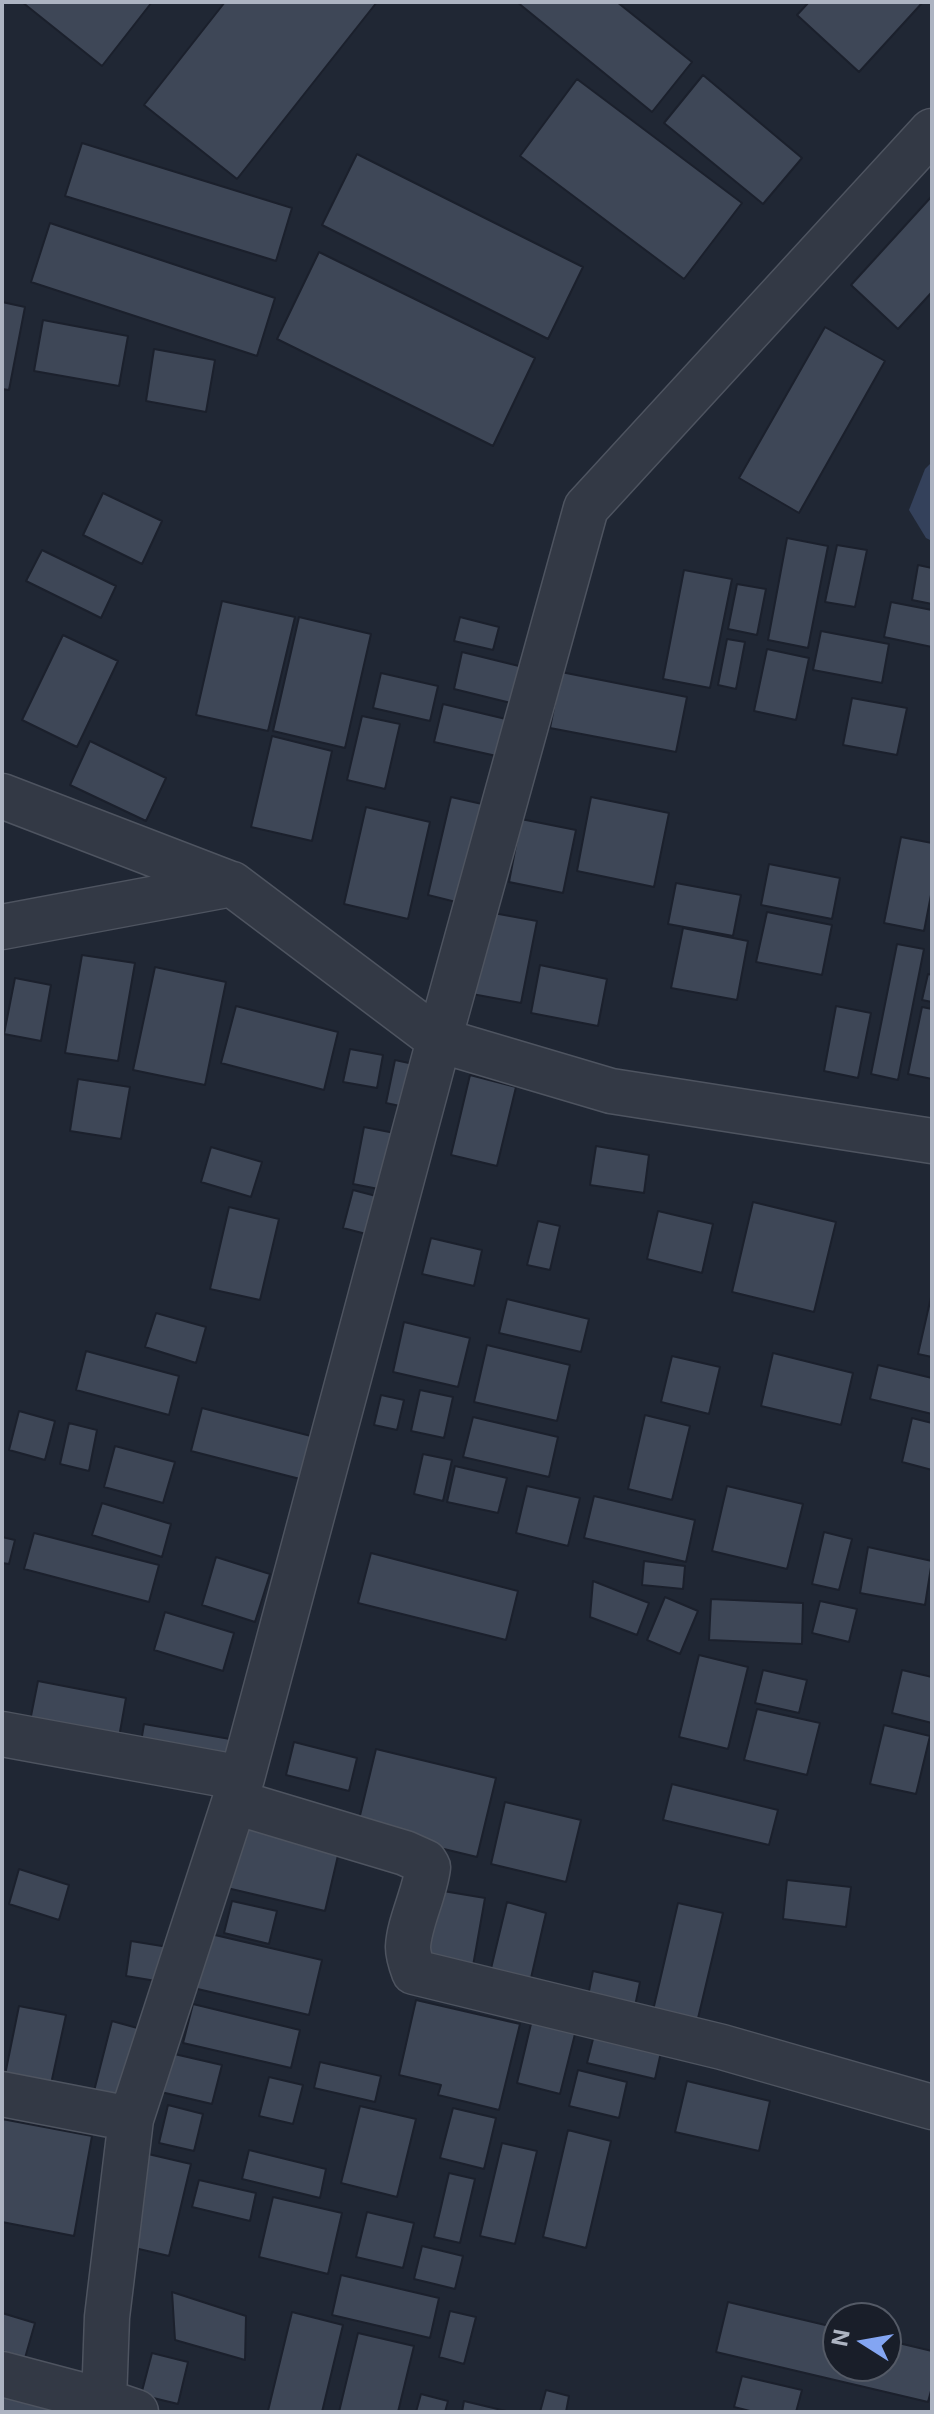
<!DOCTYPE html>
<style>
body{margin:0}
#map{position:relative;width:934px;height:2414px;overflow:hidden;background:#202734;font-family:Inter,sans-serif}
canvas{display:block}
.frame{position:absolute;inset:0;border:4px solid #adb4c2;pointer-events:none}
.north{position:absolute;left:822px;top:2302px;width:80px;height:80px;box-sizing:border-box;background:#191e29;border:2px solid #545a66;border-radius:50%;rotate:281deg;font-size:22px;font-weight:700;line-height:32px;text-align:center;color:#adb4c2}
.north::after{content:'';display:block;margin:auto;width:28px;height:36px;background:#83a5f2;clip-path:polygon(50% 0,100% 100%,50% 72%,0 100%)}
</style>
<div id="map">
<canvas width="934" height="2414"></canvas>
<div class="frame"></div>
<div class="north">N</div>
</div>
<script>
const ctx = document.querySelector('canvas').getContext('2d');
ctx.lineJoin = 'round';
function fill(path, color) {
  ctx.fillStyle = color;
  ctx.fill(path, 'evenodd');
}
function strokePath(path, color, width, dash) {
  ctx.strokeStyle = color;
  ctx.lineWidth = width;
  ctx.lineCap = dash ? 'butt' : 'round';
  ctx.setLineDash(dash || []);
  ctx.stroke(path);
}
const water = new Path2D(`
 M 932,462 L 932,541 L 926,538 L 909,510 L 925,469 Z`);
const building = new Path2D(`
 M 22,2 L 152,2 L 102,66 Z
 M 225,2 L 377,2 L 237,179 L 144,105 Z
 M 517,2 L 617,2 L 692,62 L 652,112 Z
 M 809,2 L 923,2 L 859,72 L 797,15 Z
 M 703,75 L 802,158 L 763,204 L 664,123 Z
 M 577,79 L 742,203 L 684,279 L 520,156 Z
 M 82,143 L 292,208 L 276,261 L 65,196 Z
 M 357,154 L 583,267 L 548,339 L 322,225 Z
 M 932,196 L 932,292 L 898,329 L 851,285 Z
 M 50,223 L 275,298 L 257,356 L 31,282 Z
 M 319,252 L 535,358 L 493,446 L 277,339 Z
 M 2,302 L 25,307 L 9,390 L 2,389 Z
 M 43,320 L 128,336 L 119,386 L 34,371 Z
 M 825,327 L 885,361 L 799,513 L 739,478 Z
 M 154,349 L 215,360 L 206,412 L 146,401 Z
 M 103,493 L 162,521 L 142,564 L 83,535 Z
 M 787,538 L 828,546 L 808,648 L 768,640 Z
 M 837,545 L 867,550 L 855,607 L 825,602 Z
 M 42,550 L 116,586 L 101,618 L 26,581 Z
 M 918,565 L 932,568 L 932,604 L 912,600 Z
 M 684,570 L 732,579 L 710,688 L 663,679 Z
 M 737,584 L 766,589 L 757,635 L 728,629 Z
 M 222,601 L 295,617 L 268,731 L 196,715 Z
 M 891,602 L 932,610 L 932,647 L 884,637 Z
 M 299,617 L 371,634 L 345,748 L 273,731 Z
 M 460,617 L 499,627 L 493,650 L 454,641 Z
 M 821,631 L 889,644 L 882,683 L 813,670 Z
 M 63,635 L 118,661 L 77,747 L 22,720 Z
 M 727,639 L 745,642 L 736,689 L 718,685 Z
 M 767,649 L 809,658 L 796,720 L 754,711 Z
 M 462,652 L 523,667 L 515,704 L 454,689 Z
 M 561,672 L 687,697 L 676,752 L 550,728 Z
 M 381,673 L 438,686 L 430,721 L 373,708 Z
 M 852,698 L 907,708 L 897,755 L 843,745 Z
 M 443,704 L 510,720 L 501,757 L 434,742 Z
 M 362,716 L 400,724 L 385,789 L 347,780 Z
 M 272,736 L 332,751 L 312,841 L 251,827 Z
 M 90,741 L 166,778 L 146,821 L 70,785 Z
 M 451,797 L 491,806 L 468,905 L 428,895 Z
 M 591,797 L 669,813 L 654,887 L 577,871 Z
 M 366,807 L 430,822 L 408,919 L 344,904 Z
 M 521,819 L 576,830 L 563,893 L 509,882 Z
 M 901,837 L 932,843 L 932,890 L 924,931 L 884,923 Z
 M 769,864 L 840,878 L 832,919 L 761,905 Z
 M 676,883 L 741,895 L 733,936 L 668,924 Z
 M 488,912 L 537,921 L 521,1003 L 472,994 Z
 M 767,912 L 832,925 L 822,975 L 756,962 Z
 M 683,928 L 748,941 L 737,1000 L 671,988 Z
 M 897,944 L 924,949 L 898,1080 L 871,1074 Z
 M 82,955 L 135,963 L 118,1061 L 65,1053 Z
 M 540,965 L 607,979 L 598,1026 L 531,1013 Z
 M 155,967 L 226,982 L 205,1085 L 133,1070 Z
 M 928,974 L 932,975 L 932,1002 L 922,1000 Z
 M 15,978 L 51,985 L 41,1041 L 4,1034 Z
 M 236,1006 L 338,1032 L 324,1090 L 221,1063 Z
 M 836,1006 L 871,1013 L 858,1078 L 824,1071 Z
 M 922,1007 L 932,1009 L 932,1079 L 908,1074 Z
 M 350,1049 L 383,1055 L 377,1088 L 343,1082 Z
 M 395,1060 L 432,1068 L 423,1111 L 386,1103 Z
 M 470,1075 L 516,1087 L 497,1166 L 451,1155 Z
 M 78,1079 L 130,1087 L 121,1139 L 70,1131 Z
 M 364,1127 L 415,1137 L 404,1194 L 353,1184 Z
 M 596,1146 L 649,1155 L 644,1193 L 590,1185 Z
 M 211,1147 L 262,1162 L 251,1197 L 201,1182 Z
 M 353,1190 L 403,1203 L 393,1241 L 343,1228 Z
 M 753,1202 L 836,1222 L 814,1312 L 732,1292 Z
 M 229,1207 L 279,1219 L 260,1300 L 210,1289 Z
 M 658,1211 L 713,1224 L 702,1273 L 647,1259 Z
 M 538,1221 L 560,1226 L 550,1270 L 527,1265 Z
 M 431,1238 L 482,1250 L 474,1286 L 422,1274 Z
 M 932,1293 L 932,1357 L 918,1354 Z
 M 507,1299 L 589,1319 L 581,1352 L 499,1333 Z
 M 156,1313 L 206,1327 L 196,1363 L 145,1347 Z
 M 404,1322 L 470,1338 L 458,1387 L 393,1372 Z
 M 487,1345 L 570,1365 L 557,1421 L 474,1402 Z
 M 86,1351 L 179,1376 L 169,1415 L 76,1390 Z
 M 773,1353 L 853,1373 L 841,1425 L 761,1406 Z
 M 672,1356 L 720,1367 L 709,1414 L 661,1402 Z
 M 878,1365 L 932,1378 L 932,1414 L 870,1399 Z
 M 420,1390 L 453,1397 L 444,1438 L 411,1431 Z
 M 381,1395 L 404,1400 L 397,1430 L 374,1425 Z
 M 202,1408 L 311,1436 L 300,1479 L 191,1451 Z
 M 19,1411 L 55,1421 L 45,1460 L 9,1450 Z
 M 645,1415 L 690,1426 L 672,1500 L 628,1489 Z
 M 473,1417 L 558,1437 L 549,1477 L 463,1457 Z
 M 912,1418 L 932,1423 L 932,1470 L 902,1462 Z
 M 69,1423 L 97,1430 L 89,1471 L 60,1464 Z
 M 115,1446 L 175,1462 L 163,1503 L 104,1487 Z
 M 423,1454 L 452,1460 L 443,1501 L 414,1494 Z
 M 455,1466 L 507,1478 L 498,1513 L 447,1502 Z
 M 527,1486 L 580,1498 L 568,1546 L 516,1533 Z
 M 727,1486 L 803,1504 L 787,1569 L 712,1551 Z
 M 594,1496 L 695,1520 L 686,1562 L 584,1538 Z
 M 102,1503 L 171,1524 L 162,1557 L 92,1535 Z
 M 824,1532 L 852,1539 L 839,1590 L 812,1584 Z
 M 34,1533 L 159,1565 L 149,1602 L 24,1569 Z
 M 2,1537 L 15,1540 L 9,1564 L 2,1563 Z
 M 868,1547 L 932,1561 L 925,1605 L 860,1593 Z
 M 371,1553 L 518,1591 L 506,1640 L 358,1603 Z
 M 216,1557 L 270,1574 L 255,1622 L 202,1605 Z
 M 644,1561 L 685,1566 L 683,1589 L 642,1585 Z
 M 593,1581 L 649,1603 L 637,1635 L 590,1617 Z
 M 665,1597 L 698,1611 L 680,1654 L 647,1640 Z
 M 711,1599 L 803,1603 L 802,1644 L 709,1640 Z
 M 820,1601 L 857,1609 L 849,1642 L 812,1633 Z
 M 165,1612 L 234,1633 L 223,1671 L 154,1650 Z
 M 699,1655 L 748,1667 L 728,1749 L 679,1737 Z
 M 763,1670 L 807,1680 L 799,1713 L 755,1703 Z
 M 902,1670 L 932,1677 L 932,1723 L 892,1713 Z
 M 38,1681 L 126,1698 L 118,1743 L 29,1726 Z
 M 757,1709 L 820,1723 L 807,1775 L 744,1760 Z
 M 144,1724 L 230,1739 L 225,1769 L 139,1754 Z
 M 884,1725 L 930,1736 L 916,1794 L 870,1784 Z
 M 294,1742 L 357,1758 L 349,1791 L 286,1775 Z
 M 376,1749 L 496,1778 L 477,1857 L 357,1828 Z
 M 672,1784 L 778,1810 L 769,1845 L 663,1820 Z
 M 505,1802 L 581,1820 L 566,1882 L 491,1864 Z
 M 243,1824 L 340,1847 L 325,1911 L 227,1888 Z
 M 19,1869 L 69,1885 L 59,1920 L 9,1904 Z
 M 787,1880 L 851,1887 L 846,1927 L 783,1919 Z
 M 431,1889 L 485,1898 L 473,1966 L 418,1955 Z
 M 232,1901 L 277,1911 L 269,1944 L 224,1933 Z
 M 507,1902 L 546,1913 L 528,1991 L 488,1981 Z
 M 678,1903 L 723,1913 L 695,2031 L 651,2019 Z
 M 202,1932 L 322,1960 L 309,2015 L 189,1987 Z
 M 131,1941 L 168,1947 L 162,1982 L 126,1976 Z
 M 593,1971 L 640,1982 L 634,2011 L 587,2001 Z
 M 416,2000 L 520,2024 L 499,2110 L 438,2095 L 441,2085 L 399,2075 Z
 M 193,2004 L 300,2030 L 291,2068 L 183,2043 Z
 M 19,2006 L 66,2015 L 51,2084 L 5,2075 Z
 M 535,2007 L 579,2018 L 560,2094 L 517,2083 Z
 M 112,2021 L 141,2029 L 122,2102 L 93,2095 Z
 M 596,2027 L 663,2043 L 655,2079 L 587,2063 Z
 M 170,2053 L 222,2065 L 212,2104 L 161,2092 Z
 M 320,2062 L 381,2076 L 375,2102 L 314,2088 Z
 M 578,2070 L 627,2082 L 619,2118 L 569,2106 Z
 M 269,2077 L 303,2085 L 293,2124 L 259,2116 Z
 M 687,2081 L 770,2101 L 759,2151 L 675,2132 Z
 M 168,2105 L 203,2114 L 194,2151 L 159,2143 Z
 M 360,2106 L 416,2119 L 397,2197 L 341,2183 Z
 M 453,2108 L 496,2118 L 484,2169 L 440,2158 Z
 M 2,2119 L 92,2136 L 74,2236 L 2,2222 Z
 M 568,2130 L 611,2141 L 586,2248 L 543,2237 Z
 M 502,2143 L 537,2151 L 515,2244 L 480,2236 Z
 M 249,2150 L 326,2169 L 320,2198 L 242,2179 Z
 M 148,2154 L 191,2164 L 169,2256 L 126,2246 Z
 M 449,2173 L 475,2179 L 460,2243 L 434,2237 Z
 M 199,2180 L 256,2193 L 250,2221 L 192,2207 Z
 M 273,2197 L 342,2213 L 328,2274 L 259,2257 Z
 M 367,2212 L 414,2223 L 403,2268 L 356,2257 Z
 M 422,2246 L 463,2256 L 455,2289 L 414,2279 Z
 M 341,2275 L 439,2298 L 430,2338 L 332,2315 Z
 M 172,2292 L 246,2316 L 245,2360 L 175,2340 Z
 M 728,2302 L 838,2328 L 838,2366 L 886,2366 L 886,2340 L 932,2351 L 932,2387 L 928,2402 L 716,2352 Z
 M 450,2311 L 476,2317 L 464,2364 L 439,2357 Z
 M 292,2312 L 343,2325 L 322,2412 L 268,2411 Z
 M 2,2313 L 35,2323 L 25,2358 L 2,2351 Z
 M 358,2333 L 414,2346 L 398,2412 L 339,2412 Z
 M 152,2353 L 188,2362 L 178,2404 L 141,2395 Z
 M 742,2376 L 802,2390 L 796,2412 L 754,2412 L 734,2407 Z
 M 2,2389 L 79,2412 L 2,2412 Z
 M 546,2390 L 569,2396 L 566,2412 L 540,2412 Z
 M 421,2394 L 448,2401 L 445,2412 L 416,2412 Z
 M 464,2401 L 510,2412 L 462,2412 Z`);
const street = new Path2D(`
 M 2,796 L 231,884
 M 2,927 L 232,884 L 439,1040 L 611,1091 L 932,1141
 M 2,1734 L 242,1778
 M 235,1802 L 405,1853 L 425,1862 L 428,1867 C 425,1893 409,1923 408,1947 C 408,1956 411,1964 414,1972 L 722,2047 L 932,2107
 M 2,2094 L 131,2119
 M 2,2374 L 104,2401 L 136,2412
 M 101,2412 L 104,2401 L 107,2317 L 131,2119 L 242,1778 L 439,1040 L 586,508 L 932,131`);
fill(water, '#34415b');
fill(building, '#3e4757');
strokePath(building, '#1b202c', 2);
strokePath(street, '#4e5460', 47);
strokePath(street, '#333945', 44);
</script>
